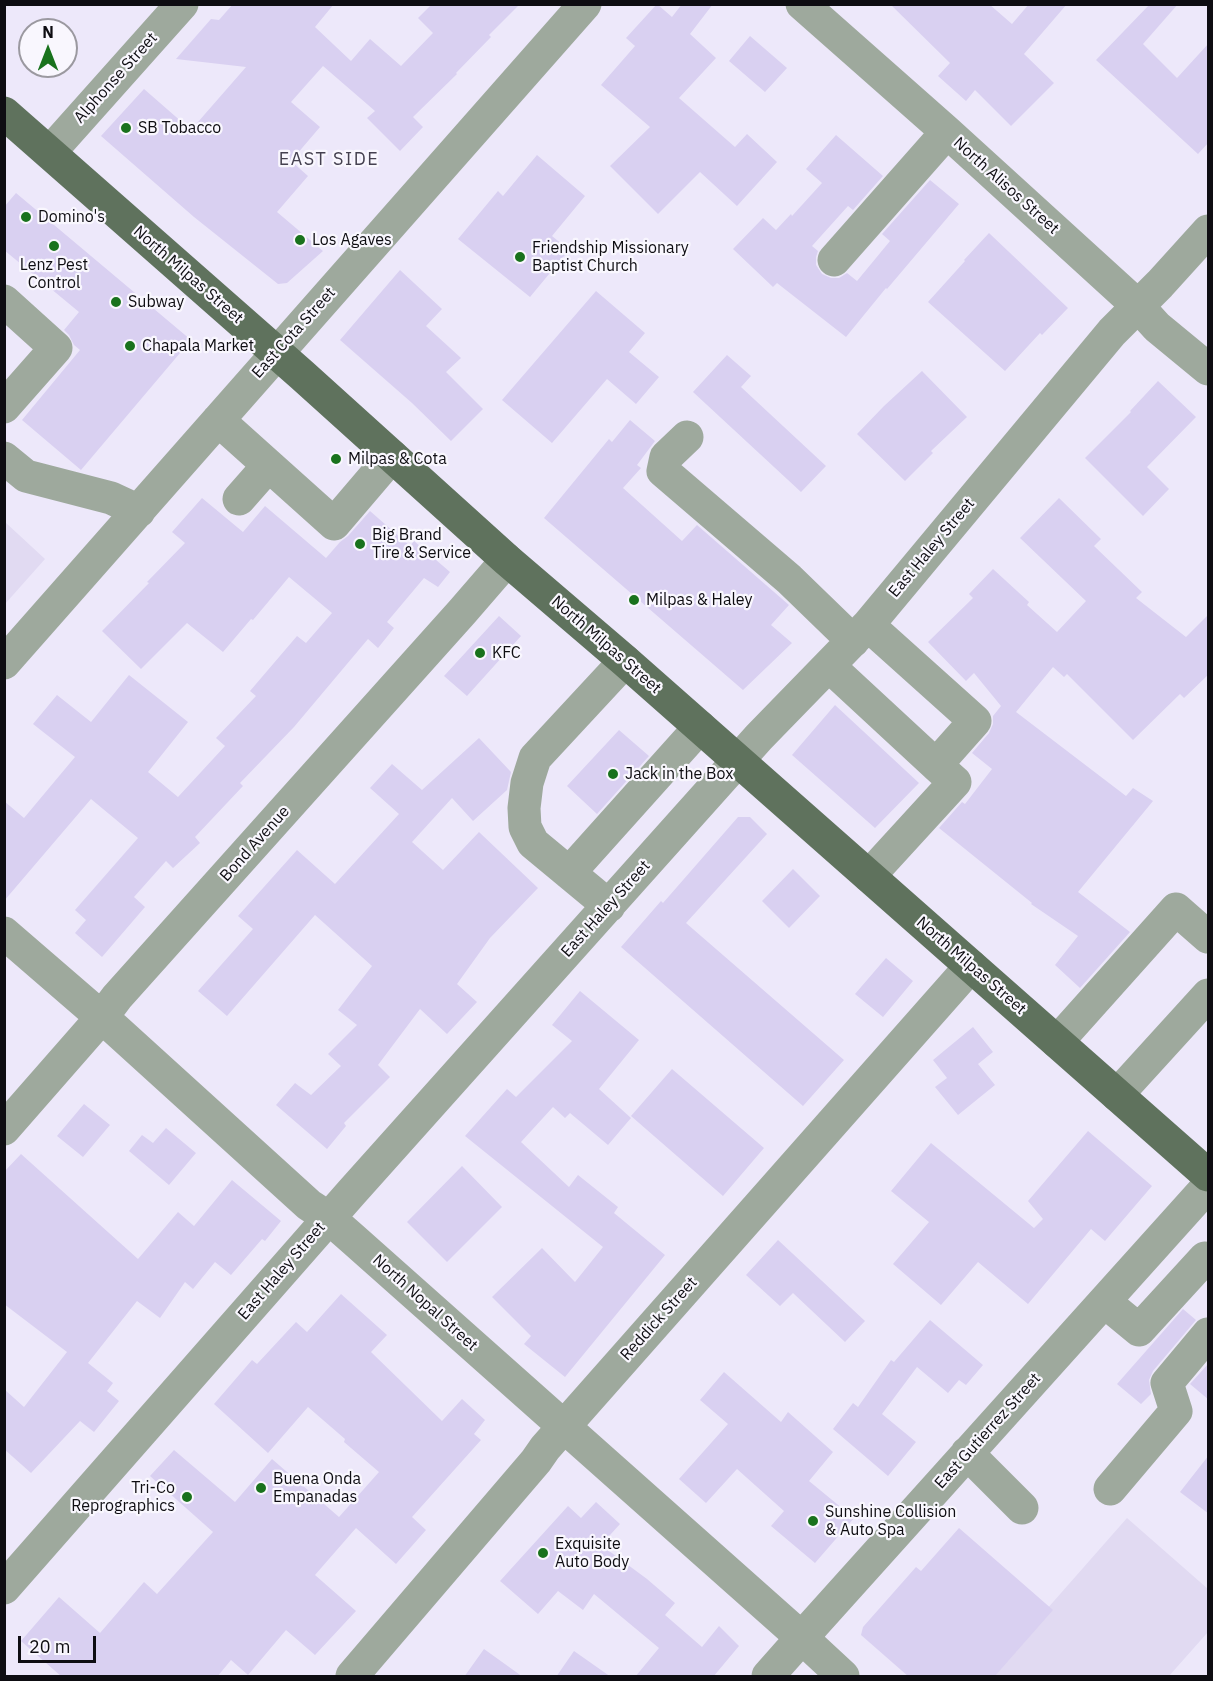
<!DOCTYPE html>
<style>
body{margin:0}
#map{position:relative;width:1213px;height:1681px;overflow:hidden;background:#ede8fa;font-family:"IBM Plex Sans",sans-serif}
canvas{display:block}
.frame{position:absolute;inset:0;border:6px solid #0e0d12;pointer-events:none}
.north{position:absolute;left:18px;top:18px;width:60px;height:60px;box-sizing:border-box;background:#f9f7fe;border:2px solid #9b99a0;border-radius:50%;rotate:0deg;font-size:16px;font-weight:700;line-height:24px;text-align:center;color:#0e0d12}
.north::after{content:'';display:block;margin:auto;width:21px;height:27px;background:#19721d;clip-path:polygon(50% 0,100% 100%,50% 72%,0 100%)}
.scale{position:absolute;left:18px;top:1636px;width:78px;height:27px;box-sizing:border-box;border:3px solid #0e0d12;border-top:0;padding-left:8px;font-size:18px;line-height:21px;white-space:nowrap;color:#0e0d12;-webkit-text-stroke:4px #f9f7fe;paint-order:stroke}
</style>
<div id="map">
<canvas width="1213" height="1681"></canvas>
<div class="frame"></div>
<div class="north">N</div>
<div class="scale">20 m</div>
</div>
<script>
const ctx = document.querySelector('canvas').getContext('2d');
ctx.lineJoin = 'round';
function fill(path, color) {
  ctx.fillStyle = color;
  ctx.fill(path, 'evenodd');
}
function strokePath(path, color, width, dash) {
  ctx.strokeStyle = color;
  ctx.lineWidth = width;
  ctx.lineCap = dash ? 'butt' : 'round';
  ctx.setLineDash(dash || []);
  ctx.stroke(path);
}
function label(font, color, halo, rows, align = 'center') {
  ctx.font = font + ' "IBM Plex Sans",sans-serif';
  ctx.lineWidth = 4.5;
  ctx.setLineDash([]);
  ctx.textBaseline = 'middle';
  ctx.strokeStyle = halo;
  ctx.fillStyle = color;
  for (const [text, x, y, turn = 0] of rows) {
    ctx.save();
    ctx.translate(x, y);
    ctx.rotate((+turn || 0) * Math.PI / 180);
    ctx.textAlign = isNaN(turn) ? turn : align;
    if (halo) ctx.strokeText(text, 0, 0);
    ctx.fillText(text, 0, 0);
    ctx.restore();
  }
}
const built = new Path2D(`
 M 5,522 L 45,559 L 5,604 Z
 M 1127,1518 L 1208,1589 L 1208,1632 L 1169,1676 L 988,1676 Z`);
const building = new Path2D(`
 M 233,4 L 334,4 L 315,27 L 351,61 L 370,39 L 401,66 L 433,33 L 418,18 L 432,4 L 520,4 L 489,35 L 491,37 L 456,73 L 457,74 L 413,117 L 423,127 L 400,151 L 367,118 L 375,111 L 323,66 L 291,102 L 320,127 L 291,161 L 308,176 L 277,212 L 323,251 L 287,283 L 278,284 L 194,217 L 101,136 L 144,89 L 191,130 L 246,67 L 176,59 L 211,19 L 219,20 Z
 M 657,4 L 672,17 L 682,4 L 713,4 L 690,34 L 716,58 L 679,98 L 735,147 L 747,134 L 777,162 L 737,206 L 700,172 L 658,214 L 610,166 L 650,127 L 601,85 L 635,46 L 626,38 Z
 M 890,4 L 989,4 L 1012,24 L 1029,4 L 1067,4 L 1024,54 L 1054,83 L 1011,126 L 975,90 L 966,101 L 938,76 L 950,63 Z
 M 1150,4 L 1178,4 L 1143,44 L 1177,78 L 1209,43 L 1209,142 L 1198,154 L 1096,60 Z
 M 750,36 L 787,68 L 765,92 L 729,61 Z
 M 836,135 L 883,176 L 853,210 L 848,206 L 812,246 L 818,251 L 816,257 L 816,265 L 822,274 L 831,278 L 839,278 L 847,273 L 857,281 L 890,241 L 882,234 L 930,180 L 959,204 L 887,289 L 886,288 L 846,337 L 777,283 L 773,287 L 733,249 L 763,218 L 776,230 L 791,214 L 792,216 L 822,183 L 806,169 Z
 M 537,155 L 585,196 L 552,236 L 569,250 L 530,297 L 458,239 L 498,191 L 503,196 Z
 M 16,193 L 191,340 L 81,470 L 22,420 L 80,350 L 74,345 L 69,335 L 64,330 L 79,312 L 4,250 L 4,207 Z
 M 989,233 L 1068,308 L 1042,335 L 1040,333 L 1005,371 L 928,302 L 965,261 L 964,260 Z
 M 400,270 L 442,309 L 426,326 L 461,358 L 446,372 L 483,409 L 451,441 L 412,403 L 340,340 Z
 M 596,291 L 645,333 L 629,352 L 659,377 L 636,404 L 607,379 L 552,443 L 502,400 Z
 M 727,355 L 751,376 L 741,387 L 826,466 L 801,492 L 693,392 Z
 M 922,371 L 967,417 L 931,451 L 933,453 L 905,481 L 857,434 L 884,406 Z
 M 1158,381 L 1196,417 L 1147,467 L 1169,489 L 1143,516 L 1085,458 L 1131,412 L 1130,411 Z
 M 630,420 L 655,441 L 637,465 L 641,468 L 623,488 L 682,541 L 697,525 L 789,605 L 771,625 L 792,643 L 743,690 L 544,518 L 609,439 L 612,442 Z
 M 202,498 L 243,532 L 265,506 L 326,558 L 340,542 L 348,536 L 370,511 L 410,546 L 414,541 L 450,572 L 438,587 L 424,578 L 387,622 L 394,628 L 378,648 L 368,639 L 294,727 L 240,783 L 243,786 L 195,837 L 200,843 L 173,868 L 166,861 L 134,897 L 145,907 L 102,957 L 75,933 L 86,920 L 75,910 L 138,838 L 91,799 L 4,901 L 4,801 L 24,818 L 75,757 L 33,724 L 57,695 L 91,722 L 129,675 L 188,722 L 148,772 L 178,797 L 225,746 L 216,738 L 256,696 L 250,691 L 297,636 L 306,643 L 332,613 L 289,577 L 253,620 L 251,619 L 223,652 L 187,623 L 141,669 L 102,631 L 149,583 L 147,582 L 185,543 L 172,532 Z
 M 1059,498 L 1101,539 L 1094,546 L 1142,592 L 1136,598 L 1186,637 L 1209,614 L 1209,674 L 1184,698 L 1180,694 L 1133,740 L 1067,674 L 1064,677 L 1053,667 L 1016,712 L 1126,796 L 1133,788 L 1153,801 L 1078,892 L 1130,932 L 1080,988 L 1055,965 L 1078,936 L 1031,904 L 1032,903 L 939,828 L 962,802 L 965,804 L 992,769 L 972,753 L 989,733 L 993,724 L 993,716 L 1001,706 L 974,673 L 966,681 L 928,642 L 973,598 L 969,594 L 993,569 L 1029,602 L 1027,605 L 1057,632 L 1086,601 L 1020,538 Z
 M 499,616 L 521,636 L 467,696 L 444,676 Z
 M 835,705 L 919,783 L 875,828 L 792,755 Z
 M 619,730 L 649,756 L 597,814 L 567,786 Z
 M 479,738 L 511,772 L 507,790 L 473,821 L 452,798 L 412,842 L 443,870 L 479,832 L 538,888 L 490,938 L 457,984 L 477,1002 L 447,1034 L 420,1009 L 378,1065 L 390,1077 L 344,1123 L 346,1126 L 327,1149 L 276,1105 L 295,1083 L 311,1095 L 341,1066 L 328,1054 L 357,1025 L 338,1010 L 372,966 L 315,915 L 227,1016 L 198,991 L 253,929 L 238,916 L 297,850 L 335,884 L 399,814 L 370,788 L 392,764 L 422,790 Z
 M 738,817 L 750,817 L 767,834 L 686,923 L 844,1060 L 803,1106 L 621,947 L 661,901 L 663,903 Z
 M 793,869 L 820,896 L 789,928 L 762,901 Z
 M 886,958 L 913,981 L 883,1017 L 855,994 Z
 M 580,991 L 639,1040 L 599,1089 L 631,1118 L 608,1145 L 570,1113 L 565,1118 L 553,1107 L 521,1142 L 569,1187 L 578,1175 L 618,1207 L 614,1213 L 665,1255 L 565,1377 L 524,1344 L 531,1336 L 492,1297 L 542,1248 L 575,1282 L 603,1247 L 465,1136 L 507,1089 L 516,1097 L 572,1041 L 552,1025 Z
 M 973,1027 L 993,1052 L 978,1064 L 995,1085 L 958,1115 L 935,1087 L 947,1078 L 933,1060 Z
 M 672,1069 L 764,1148 L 723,1196 L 631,1116 Z
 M 84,1104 L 110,1125 L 83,1157 L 57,1136 Z
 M 166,1128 L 196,1153 L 169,1185 L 129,1151 L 142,1135 L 153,1143 Z
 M 1088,1131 L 1152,1186 L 1105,1241 L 1091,1229 L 1028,1304 L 978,1262 L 941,1305 L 893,1264 L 929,1222 L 891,1191 L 931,1143 L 1034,1228 L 1043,1219 L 1028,1201 Z
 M 21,1154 L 138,1259 L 178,1212 L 194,1226 L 232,1180 L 281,1221 L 265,1241 L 262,1239 L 231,1275 L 215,1262 L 193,1289 L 185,1282 L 160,1318 L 137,1301 L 88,1363 L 113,1383 L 107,1391 L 119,1401 L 94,1432 L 80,1421 L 31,1473 L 4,1449 L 4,1389 L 24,1407 L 67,1352 L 4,1304 L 4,1172 Z
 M 462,1166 L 502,1207 L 447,1262 L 407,1222 Z
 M 778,1240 L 865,1321 L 845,1342 L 793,1293 L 780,1306 L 746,1275 Z
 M 341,1294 L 387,1335 L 371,1352 L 442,1421 L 462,1399 L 485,1420 L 474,1434 L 481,1440 L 412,1517 L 426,1530 L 396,1564 L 356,1528 L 315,1575 L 356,1611 L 315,1655 L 286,1630 L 248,1675 L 231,1660 L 217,1677 L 62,1677 L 21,1641 L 59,1597 L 100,1633 L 144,1582 L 157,1594 L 213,1532 L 150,1476 L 174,1450 L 235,1502 L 272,1459 L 339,1517 L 379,1472 L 344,1442 L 345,1439 L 308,1407 L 268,1453 L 214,1404 L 252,1360 L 257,1364 L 296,1322 L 307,1332 Z
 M 1183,1309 L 1196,1320 L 1153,1371 L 1149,1380 L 1151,1394 L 1141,1404 L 1117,1384 Z
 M 930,1320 L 983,1365 L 966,1385 L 959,1380 L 948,1393 L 917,1367 L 882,1414 L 916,1442 L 888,1476 L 833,1429 L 853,1403 L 858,1407 L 891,1360 L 894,1362 Z
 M 1209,1363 L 1209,1400 L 1190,1384 Z
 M 724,1372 L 781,1422 L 788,1412 L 833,1452 L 809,1481 L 854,1518 L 815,1563 L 771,1526 L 784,1511 L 737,1469 L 706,1503 L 679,1479 L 728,1424 L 700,1400 Z
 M 1209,1455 L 1209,1514 L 1180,1492 Z
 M 596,1502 L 620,1524 L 601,1545 L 647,1579 L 675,1603 L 665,1615 L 702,1647 L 719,1626 L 739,1646 L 713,1677 L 635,1677 L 659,1648 L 594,1594 L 583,1610 L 558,1591 L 538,1614 L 500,1581 L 568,1506 L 581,1518 Z
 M 959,1528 L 1053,1610 L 994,1677 L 909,1677 L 861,1635 L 863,1627 L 916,1567 L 921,1571 Z
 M 484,1649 L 523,1677 L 464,1677 Z
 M 574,1651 L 611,1677 L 556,1677 Z`);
const minor = new Path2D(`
 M 802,4 L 947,132 L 1138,306 L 1157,327 L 1208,369
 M 50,152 L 182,4
 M 834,260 L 947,132
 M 4,301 L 56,348 L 4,407
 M 218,420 L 334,524 L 392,456
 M 687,437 L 666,457 L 663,471 L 789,579 L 853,641
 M 4,458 L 26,476 L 111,498 L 139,511
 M 239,499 L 268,466
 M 4,663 L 585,4
 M 829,666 L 936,765 L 975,721 L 868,625
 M 569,873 L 700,727
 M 869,876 L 955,782 L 936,765
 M 609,906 L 533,843 L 525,827 L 524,808 L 527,783 L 535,758 L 625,661
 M 4,933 L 114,1028 L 309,1205 L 329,1218 L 354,1240 L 802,1638 L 843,1676
 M 1057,1042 L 1176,909 L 1208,937
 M 1117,1095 L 1208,995
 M 4,1129 L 102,1017 L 117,997 L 462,612 L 507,560
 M 1105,1302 L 1139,1330 L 1205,1258
 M 967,1453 L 1022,1508
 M 1110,1489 L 1176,1411 L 1167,1383 L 1208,1334
 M 4,1588 L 351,1193 L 759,737 L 868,625 L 1112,332 L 1160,284 L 1208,231
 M 352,1676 L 536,1461 L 545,1448 L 971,966
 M 768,1676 L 814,1624 L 1208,1186`);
const major = new Path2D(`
 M 4,113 L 302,375 L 507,560 L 625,661 L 1208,1175`);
const markers = [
 [126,128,6,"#19721d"],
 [26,217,6,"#19721d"],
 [300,240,6,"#19721d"],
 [54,246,6,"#19721d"],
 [520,257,6,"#19721d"],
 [116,302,6,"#19721d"],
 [130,346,6,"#19721d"],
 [336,459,6,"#19721d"],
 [360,544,6,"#19721d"],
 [634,600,6,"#19721d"],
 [480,653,6,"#19721d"],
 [613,774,6,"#19721d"],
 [261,1488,6,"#19721d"],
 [187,1497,6,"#19721d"],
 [813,1521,6,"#19721d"],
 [543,1553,6,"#19721d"]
];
const streetNames = [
 ["Alphonse Street",116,78,-48],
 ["North Alisos Street",1006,186,42],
 ["North Milpas Street",188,275,41],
 ["East Cota Street",294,333,-48],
 ["East Haley Street",932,548,-50],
 ["North Milpas Street",606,645,41],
 ["Bond Avenue",255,844,-48],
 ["East Haley Street",606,909,-48],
 ["North Milpas Street",971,966,41],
 ["East Haley Street",282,1271,-49],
 ["North Nopal Street",425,1303,42],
 ["Reddick Street",659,1319,-48],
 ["East Gutierrez Street",988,1431,-48]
];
const poiNames = [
 ["SB Tobacco",138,128],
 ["Domino's",38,217],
 ["Los Agaves",312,240],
 ["Friendship Missionary",532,248],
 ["Baptist Church",532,266],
 ["Lenz Pest",54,265,"center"],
 ["Control",54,283,"center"],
 ["Subway",128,302],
 ["Chapala Market",142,346],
 ["Milpas & Cota",348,459],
 ["Big Brand",372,535],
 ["Tire & Service",372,553],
 ["Milpas & Haley",646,600],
 ["KFC",492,653],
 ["Jack in the Box",625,774],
 ["Buena Onda",273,1479],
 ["Empanadas",273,1497],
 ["Tri-Co",175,1488,"right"],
 ["Reprographics",175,1506,"right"],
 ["Sunshine Collision",825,1512],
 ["& Auto Spa",825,1530],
 ["Exquisite",555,1544],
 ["Auto Body",555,1562]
];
const neighbourhoodNames = [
 ["EAST SIDE",329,160]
];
fill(built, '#e1daf2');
fill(building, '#d9d0f1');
strokePath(minor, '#9ea99d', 33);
strokePath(major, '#5f725d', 33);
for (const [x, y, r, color] of markers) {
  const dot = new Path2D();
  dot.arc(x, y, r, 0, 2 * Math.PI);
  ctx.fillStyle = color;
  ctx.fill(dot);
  strokePath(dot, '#f9f7fe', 2);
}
label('16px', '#0e0d12', '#f9f7fe', streetNames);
label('16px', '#0e0d12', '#f9f7fe', poiNames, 'left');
ctx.letterSpacing = '1.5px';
label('18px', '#454150', '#f9f7fe', neighbourhoodNames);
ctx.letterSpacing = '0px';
</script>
